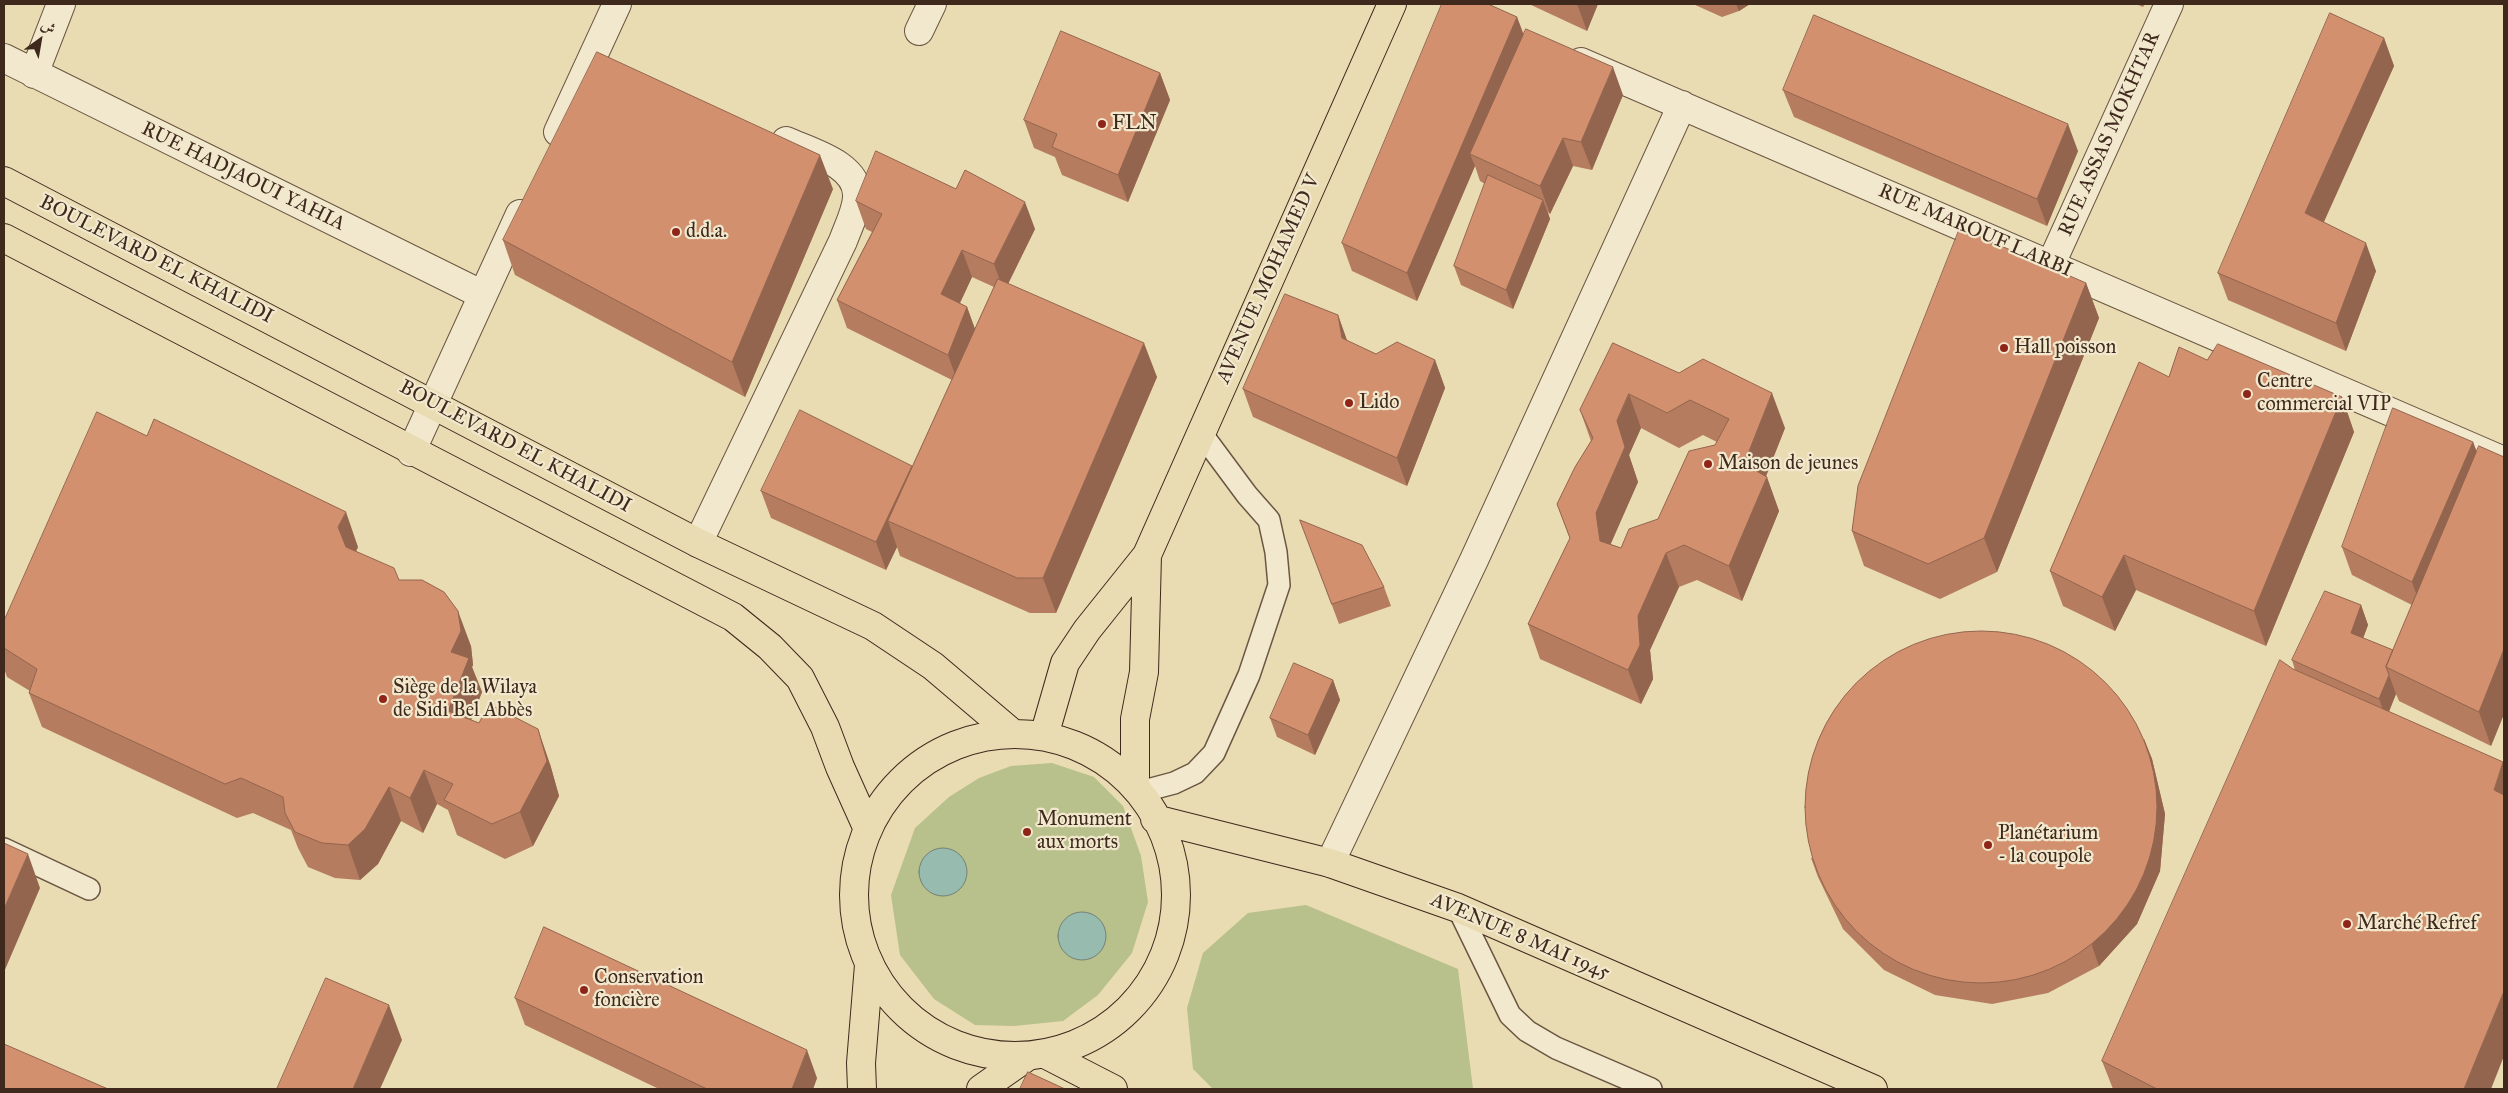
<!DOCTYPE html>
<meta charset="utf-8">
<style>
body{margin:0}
#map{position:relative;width:2508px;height:1093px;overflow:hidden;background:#e9dbb2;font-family:"IM FELL Great Primer",Amiri,serif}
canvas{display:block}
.frame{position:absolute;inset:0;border:5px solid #3f291d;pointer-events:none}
.north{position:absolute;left:15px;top:15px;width:50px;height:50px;-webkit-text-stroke:4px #f1e8cd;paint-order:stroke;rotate:32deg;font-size:14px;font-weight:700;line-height:20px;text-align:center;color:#3f291d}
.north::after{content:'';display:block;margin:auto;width:18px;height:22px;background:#3f291d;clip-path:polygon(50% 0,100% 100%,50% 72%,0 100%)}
</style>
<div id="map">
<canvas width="2508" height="1093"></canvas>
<div class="frame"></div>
<div class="north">ش</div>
</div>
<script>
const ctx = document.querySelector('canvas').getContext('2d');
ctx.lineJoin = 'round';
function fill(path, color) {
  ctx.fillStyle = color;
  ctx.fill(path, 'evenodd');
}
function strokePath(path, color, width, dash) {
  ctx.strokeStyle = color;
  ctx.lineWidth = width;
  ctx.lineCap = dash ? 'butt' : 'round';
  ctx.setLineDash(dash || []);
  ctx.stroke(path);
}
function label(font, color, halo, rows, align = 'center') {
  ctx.font = font + ' "IM FELL Great Primer",serif';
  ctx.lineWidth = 4.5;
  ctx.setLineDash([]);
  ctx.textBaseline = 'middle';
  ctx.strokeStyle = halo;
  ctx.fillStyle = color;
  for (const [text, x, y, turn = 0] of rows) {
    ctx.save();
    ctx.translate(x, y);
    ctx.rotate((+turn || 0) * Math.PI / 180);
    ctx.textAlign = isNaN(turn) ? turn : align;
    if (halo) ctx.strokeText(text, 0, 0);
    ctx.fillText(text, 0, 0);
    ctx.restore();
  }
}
const green = new Path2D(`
 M 1052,763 L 1094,777 L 1123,806 L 1141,856 L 1148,902 L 1132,953 L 1098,995 L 1063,1021 L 1014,1026 L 975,1025 L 934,999 L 900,955 L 891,895 L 915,828 L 949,797 L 979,778 L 1011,766 Z
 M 1306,905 L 1458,969 L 1473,1089 L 1213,1089 L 1193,1069 L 1187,1008 L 1203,953 L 1248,913 Z`);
const water = new Path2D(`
 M919 872a24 24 0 1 1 48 0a24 24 0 1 1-48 0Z
 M1058 936a24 24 0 1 1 48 0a24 24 0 1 1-48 0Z`);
const service = new Path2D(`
 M 1140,792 L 1174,783 L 1195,773 L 1214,753 L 1249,675 L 1279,585 L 1276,552 L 1269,520 L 1247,495 L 1201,433
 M 4,849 L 89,889
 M 1458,908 L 1510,1015 L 1527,1031 L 1556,1048 L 1651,1089`);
const minor = new Path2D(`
 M 919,31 L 932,4
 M 4,58 L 483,295
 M 1581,62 L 2504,461
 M 34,74 L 61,4
 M 558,132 L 617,4
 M 2051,264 L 2169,4
 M 411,452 L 520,214
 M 698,543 L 843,241 C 848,227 857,210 857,196 C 858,164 810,152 786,141
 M 1330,863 L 1474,560 L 1682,105`);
const primary = new Path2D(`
 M 4,181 L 698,543 L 873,626 L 933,666 L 1012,733
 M 4,238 L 733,617 L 770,647 L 800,678 L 825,727 L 840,767 L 867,827
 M854 895a161 161 0 1 1 322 0a161 161 0 1 1-322 0Z
 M 1044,736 L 1065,663 L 1087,630 L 1147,555 L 1392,4
 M 1135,786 L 1135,719 L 1144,672 L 1147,555
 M 1155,819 L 1330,863 L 1458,908 L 1873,1089
 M 1045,1054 L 1113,1089
 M 862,1089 L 861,1063 L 869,965
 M 981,1089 L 1028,1056`);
const wall = new Path2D(`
 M 1529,4 L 1598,4 L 1587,31 Z
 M 1693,4 L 1750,4 L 1739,11 L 1722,17 Z
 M 2136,4 L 2145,4 L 2143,7 Z
 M 1517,17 L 1524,35 L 1623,95 L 1592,170 L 1573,166 L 1550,214 L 1548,212 L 1550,219 L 1513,309 L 1461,285 L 1454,266 L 1485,184 L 1480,181 L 1475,166 L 1417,301 L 1352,271 L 1342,243 Z
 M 2384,38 L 2394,66 L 2324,222 L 2376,271 L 2346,351 L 2228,300 L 2218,273 Z
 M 1160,73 L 1170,100 L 1128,202 L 1062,175 L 1055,157 L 1034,148 L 1024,120 Z
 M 1783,90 L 2078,151 L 2047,226 L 1794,117 Z
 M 833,189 L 745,397 L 515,275 L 503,240 Z
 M 956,189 L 1035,229 L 1008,284 L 1157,377 L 1056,613 L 1030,613 L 900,556 L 897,547 L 886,570 L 771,518 L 761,491 L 912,467 L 952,380 L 847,328 L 837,300 L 872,232 L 866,229 L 856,201 ZM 972,277 L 994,287 L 975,329 L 967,307 L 960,303 Z
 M 2086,283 L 2099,318 L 1997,572 L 1940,599 L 1864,566 L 1852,531 Z
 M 1338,315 L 1347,341 L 1376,354 L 1435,360 L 1445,388 L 1407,486 L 1253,417 L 1243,389 Z
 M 1613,343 L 1785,428 L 1766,476 L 1779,511 L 1742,601 L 1697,580 L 1679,587 L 1650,650 L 1653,679 L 1641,704 L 1540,659 L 1528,624 L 1570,539 L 1557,504 L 1591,441 L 1580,410 ZM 1641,428 L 1679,448 L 1703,435 L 1717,442 L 1715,445 L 1658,519 L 1621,548 L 1610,544 L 1638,482 L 1629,455 Z
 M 2207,360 L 2342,397 L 2354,432 L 2266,646 L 2136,590 L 2115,631 L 2063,606 L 2050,571 L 2169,377 Z
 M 2473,442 L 2477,452 L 2504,457 L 2504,714 L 2491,746 L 2399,701 L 2396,694 L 2389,712 L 2491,1089 L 2113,1089 L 2102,1061 L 2293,669 L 2295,670 L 2292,660 L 2361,605 L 2368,625 L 2363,638 L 2393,650 L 2412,605 L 2352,575 L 2342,547 Z
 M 1300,520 L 1384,587 L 1391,606 L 1339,624 Z
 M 358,547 L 356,551 L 399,580 L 471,646 L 473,665 L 472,667 L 482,692 L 471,720 L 550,764 L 559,796 L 533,846 L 505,859 L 457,835 L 448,810 L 437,804 L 423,833 L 401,821 L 378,864 L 360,880 L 335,878 L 308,867 L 298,848 L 291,830 L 253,813 L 237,818 L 42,727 L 29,693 L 30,691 L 7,677 L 4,668 L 4,621 Z
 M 1333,680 L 1340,700 L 1315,755 L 1277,737 L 1270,718 Z
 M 2144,739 L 2152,759 L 2165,814 L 2160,871 L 2137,924 L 2099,966 L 2048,993 L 1992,1004 L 1935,995 L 1884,970 L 1843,929 L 1818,877 L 1811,858 Z
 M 515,998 L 817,1078 L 813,1089 L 659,1089 L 525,1025 Z`);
const shadedWall = new Path2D(`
 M 1577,4 L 1598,4 L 1587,31 Z
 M 1736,4 L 1750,4 L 1739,11 Z
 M 1517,17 L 1527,45 L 1470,154 L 1475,166 L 1417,301 L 1407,273 Z
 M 2384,38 L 2394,66 L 2315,241 L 2305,213 Z
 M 1613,67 L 1623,95 L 1592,170 L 1581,142 Z
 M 1160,73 L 1170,100 L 1128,202 L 1118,175 Z
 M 2068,124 L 2078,151 L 2047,226 L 2037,199 Z
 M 1563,138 L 1573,166 L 1550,214 L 1540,186 Z
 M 820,155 L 833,189 L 745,397 L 732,362 Z
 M 1543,200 L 1550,219 L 1513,309 L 1506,290 Z
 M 1025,202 L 1035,229 L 1004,292 L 994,264 Z
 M 2366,243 L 2376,271 L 2346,351 L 2336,323 Z
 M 962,250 L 972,277 L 951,322 L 941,294 Z
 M 2086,283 L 2099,318 L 1997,572 L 1984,538 Z
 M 967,307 L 977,335 L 958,383 L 948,355 Z
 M 1338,315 L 1348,343 L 1342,338 Z
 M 1144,343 L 1157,377 L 1056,613 L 1043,578 Z
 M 1435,360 L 1445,388 L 1407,486 L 1397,458 Z
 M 1772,393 L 1785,428 L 1757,499 L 1744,464 Z
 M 1629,394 L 1641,428 L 1629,455 L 1638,482 L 1609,548 L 1600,541 L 1596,513 L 1617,421 Z
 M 2342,397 L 2354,432 L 2266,646 L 2254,611 Z
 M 2473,442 L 2483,470 L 2422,610 L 2412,582 Z
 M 912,466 L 922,494 L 888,521 L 897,547 L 886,570 L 876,542 Z
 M 1767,477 L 1779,511 L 1742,601 L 1729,566 Z
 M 346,512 L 358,547 L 351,562 L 338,527 Z
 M 1666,553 L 1679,587 L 1650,650 L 1653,679 L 1641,704 L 1628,670 L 1638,616 Z
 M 2124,555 L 2136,590 L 2115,631 L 2102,597 Z
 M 2361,605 L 2368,625 L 2358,652 L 2351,633 Z
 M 458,611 L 471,646 L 473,665 L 472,667 L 482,692 L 461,746 L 448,711 L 451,652 Z
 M 2504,649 L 2504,714 L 2491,746 L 2479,712 Z
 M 2389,675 L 2396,694 L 2386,718 L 2379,699 Z
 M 1333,680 L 1340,700 L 1315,755 L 1308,735 Z
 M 538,729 L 550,764 L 559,796 L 533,846 L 520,812 Z
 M 2144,739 L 2152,759 L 2165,814 L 2160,871 L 2137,924 L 2099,966 L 2092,946 Z
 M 2503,762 L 2504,767 L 2504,818 L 2494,790 Z
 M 424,770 L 437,804 L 423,833 L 410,798 Z
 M 389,787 L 401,821 L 378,864 L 360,880 L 348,845 Z
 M 28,854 L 40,888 L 4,972 L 4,909 Z
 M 2504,991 L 2504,1056 L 2491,1089 L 2464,1089 Z
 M 389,1005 L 402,1040 L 380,1089 L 353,1089 Z
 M 807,1050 L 817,1078 L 813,1089 L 792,1089 Z`);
const building = new Path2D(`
 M 1442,4 L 1488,4 L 1517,17 L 1407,273 L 1342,243 Z
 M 2330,13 L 2384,38 L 2305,213 L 2366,243 L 2336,323 L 2218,273 Z
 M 1814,15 L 2068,124 L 2037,199 L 1783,90 Z
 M 1526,29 L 1613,67 L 1581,142 L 1563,138 L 1540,186 L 1470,154 Z
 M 1061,31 L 1160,73 L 1118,175 L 1052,147 L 1057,134 L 1024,120 Z
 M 597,52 L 820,155 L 732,362 L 503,240 Z
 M 876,151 L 956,189 L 965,170 L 1025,202 L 994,264 L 962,250 L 941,294 L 967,307 L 948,355 L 837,300 L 882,214 L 856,201 Z
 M 1488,175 L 1543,200 L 1506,290 L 1454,266 Z
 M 1960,228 L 2086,283 L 1984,538 L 1928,564 L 1852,531 L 1858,486 Z
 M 998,279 L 1144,343 L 1043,578 L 1017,578 L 888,521 Z
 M 1285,294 L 1338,315 L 1342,338 L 1376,354 L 1397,342 L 1435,360 L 1397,458 L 1243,389 Z
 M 1613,343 L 1679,373 L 1703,359 L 1772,393 L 1744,464 L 1767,477 L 1729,566 L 1684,545 L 1666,553 L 1638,616 L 1640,645 L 1628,670 L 1528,624 L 1570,538 L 1557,504 L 1575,467 L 1593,438 L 1580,410 ZM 1629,394 L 1667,413 L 1690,400 L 1729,419 L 1715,445 L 1689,451 L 1658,519 L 1629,529 L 1621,548 L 1600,541 L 1596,513 L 1625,447 L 1617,421 Z
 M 2218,344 L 2342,397 L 2254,611 L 2124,555 L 2102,597 L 2050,571 L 2139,362 L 2169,377 L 2179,347 L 2207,360 Z
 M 2393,408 L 2473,442 L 2412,582 L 2342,547 Z
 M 800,410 L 912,466 L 876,542 L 761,491 Z
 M 97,412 L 147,436 L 154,419 L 346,512 L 338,527 L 346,547 L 394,568 L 399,580 L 422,580 L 444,592 L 458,611 L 461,631 L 451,652 L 469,658 L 448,711 L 479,723 L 489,704 L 538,729 L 547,761 L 520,812 L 492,824 L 444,800 L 453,784 L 424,770 L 410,798 L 389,787 L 365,829 L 348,845 L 322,843 L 295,832 L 285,813 L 283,797 L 241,778 L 225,784 L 29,693 L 37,669 L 4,648 L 4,621 Z
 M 2479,446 L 2504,457 L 2504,649 L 2479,712 L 2386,667 Z
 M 1300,520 L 1362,545 L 1384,587 L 1332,604 Z
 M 2325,591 L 2361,605 L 2351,633 L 2393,650 L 2386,667 L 2389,675 L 2379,699 L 2292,660 Z
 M1805 807a176 176 0 1 1 352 0a176 176 0 1 1-352 0Z
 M 2280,660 L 2293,669 L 2503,762 L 2494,790 L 2504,795 L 2504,991 L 2464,1089 L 2157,1089 L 2102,1061 Z
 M 1294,663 L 1333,680 L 1308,735 L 1270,718 Z
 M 4,843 L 28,854 L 4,909 Z
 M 544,927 L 807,1050 L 792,1089 L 707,1089 L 515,998 Z
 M 326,978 L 389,1005 L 353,1089 L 277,1089 Z
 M 4,1044 L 108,1089 L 4,1089 Z
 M 1028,1072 L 1065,1089 L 1020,1089 Z`);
const markers = [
 [1102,124,5,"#8f2418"],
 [676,232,5,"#8f2418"],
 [2004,348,5,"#8f2418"],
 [2247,394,5,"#8f2418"],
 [1349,403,5,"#8f2418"],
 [1708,464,5,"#8f2418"],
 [383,699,5,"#8f2418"],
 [1027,832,5,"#8f2418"],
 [1988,845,5,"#8f2418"],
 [2347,924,5,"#8f2418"],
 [584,990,5,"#8f2418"]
];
const poiNames = [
 ["FLN",1112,124],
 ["d.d.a.",686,232],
 ["Hall poisson",2014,348],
 ["Centre",2257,382],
 ["commercial VIP",2257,405],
 ["Lido",1359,403],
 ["Maison de jeunes",1718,464],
 ["Siège de la Wilaya",393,688],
 ["de Sidi Bel Abbès",393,711],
 ["Monument",1037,820],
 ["aux morts",1037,843],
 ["Planétarium",1998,834],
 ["- la coupole",1998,857],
 ["Marché Refref",2357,924],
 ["Conservation",594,978],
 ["foncière",594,1001]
];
const streetNames = [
 ["RUE ASSAS MOKHTAR",2110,134,-66],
 ["RUE HADJAOUI YAHIA",243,177,26],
 ["RUE MAROUF LARBI",1975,231,23],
 ["BOULEVARD EL KHALIDI",156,260,27],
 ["AVENUE MOHAMED V",1269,279,-66],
 ["BOULEVARD EL KHALIDI",515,447,28],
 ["AVENUE 8 MAI 1945",1520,937,23]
];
fill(green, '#b8c08b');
fill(water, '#97bbaf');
strokePath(water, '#748175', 1);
strokePath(service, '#6a5642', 24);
strokePath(minor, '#6a5642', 30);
strokePath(primary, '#3f291d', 30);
strokePath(service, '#f1e8cd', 21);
strokePath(minor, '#f1e8cd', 28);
strokePath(primary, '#e9dbb2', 28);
fill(wall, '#b57c5f');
fill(shadedWall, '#93654e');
fill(building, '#d2906f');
strokePath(building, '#93654e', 1);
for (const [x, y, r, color] of markers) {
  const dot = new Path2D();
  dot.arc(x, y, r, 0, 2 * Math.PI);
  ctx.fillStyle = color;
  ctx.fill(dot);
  strokePath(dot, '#f1e8cd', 2);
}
label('20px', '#3f291d', '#f1e8cd', poiNames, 'left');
label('20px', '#3f291d', '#f1e8cd', streetNames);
</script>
